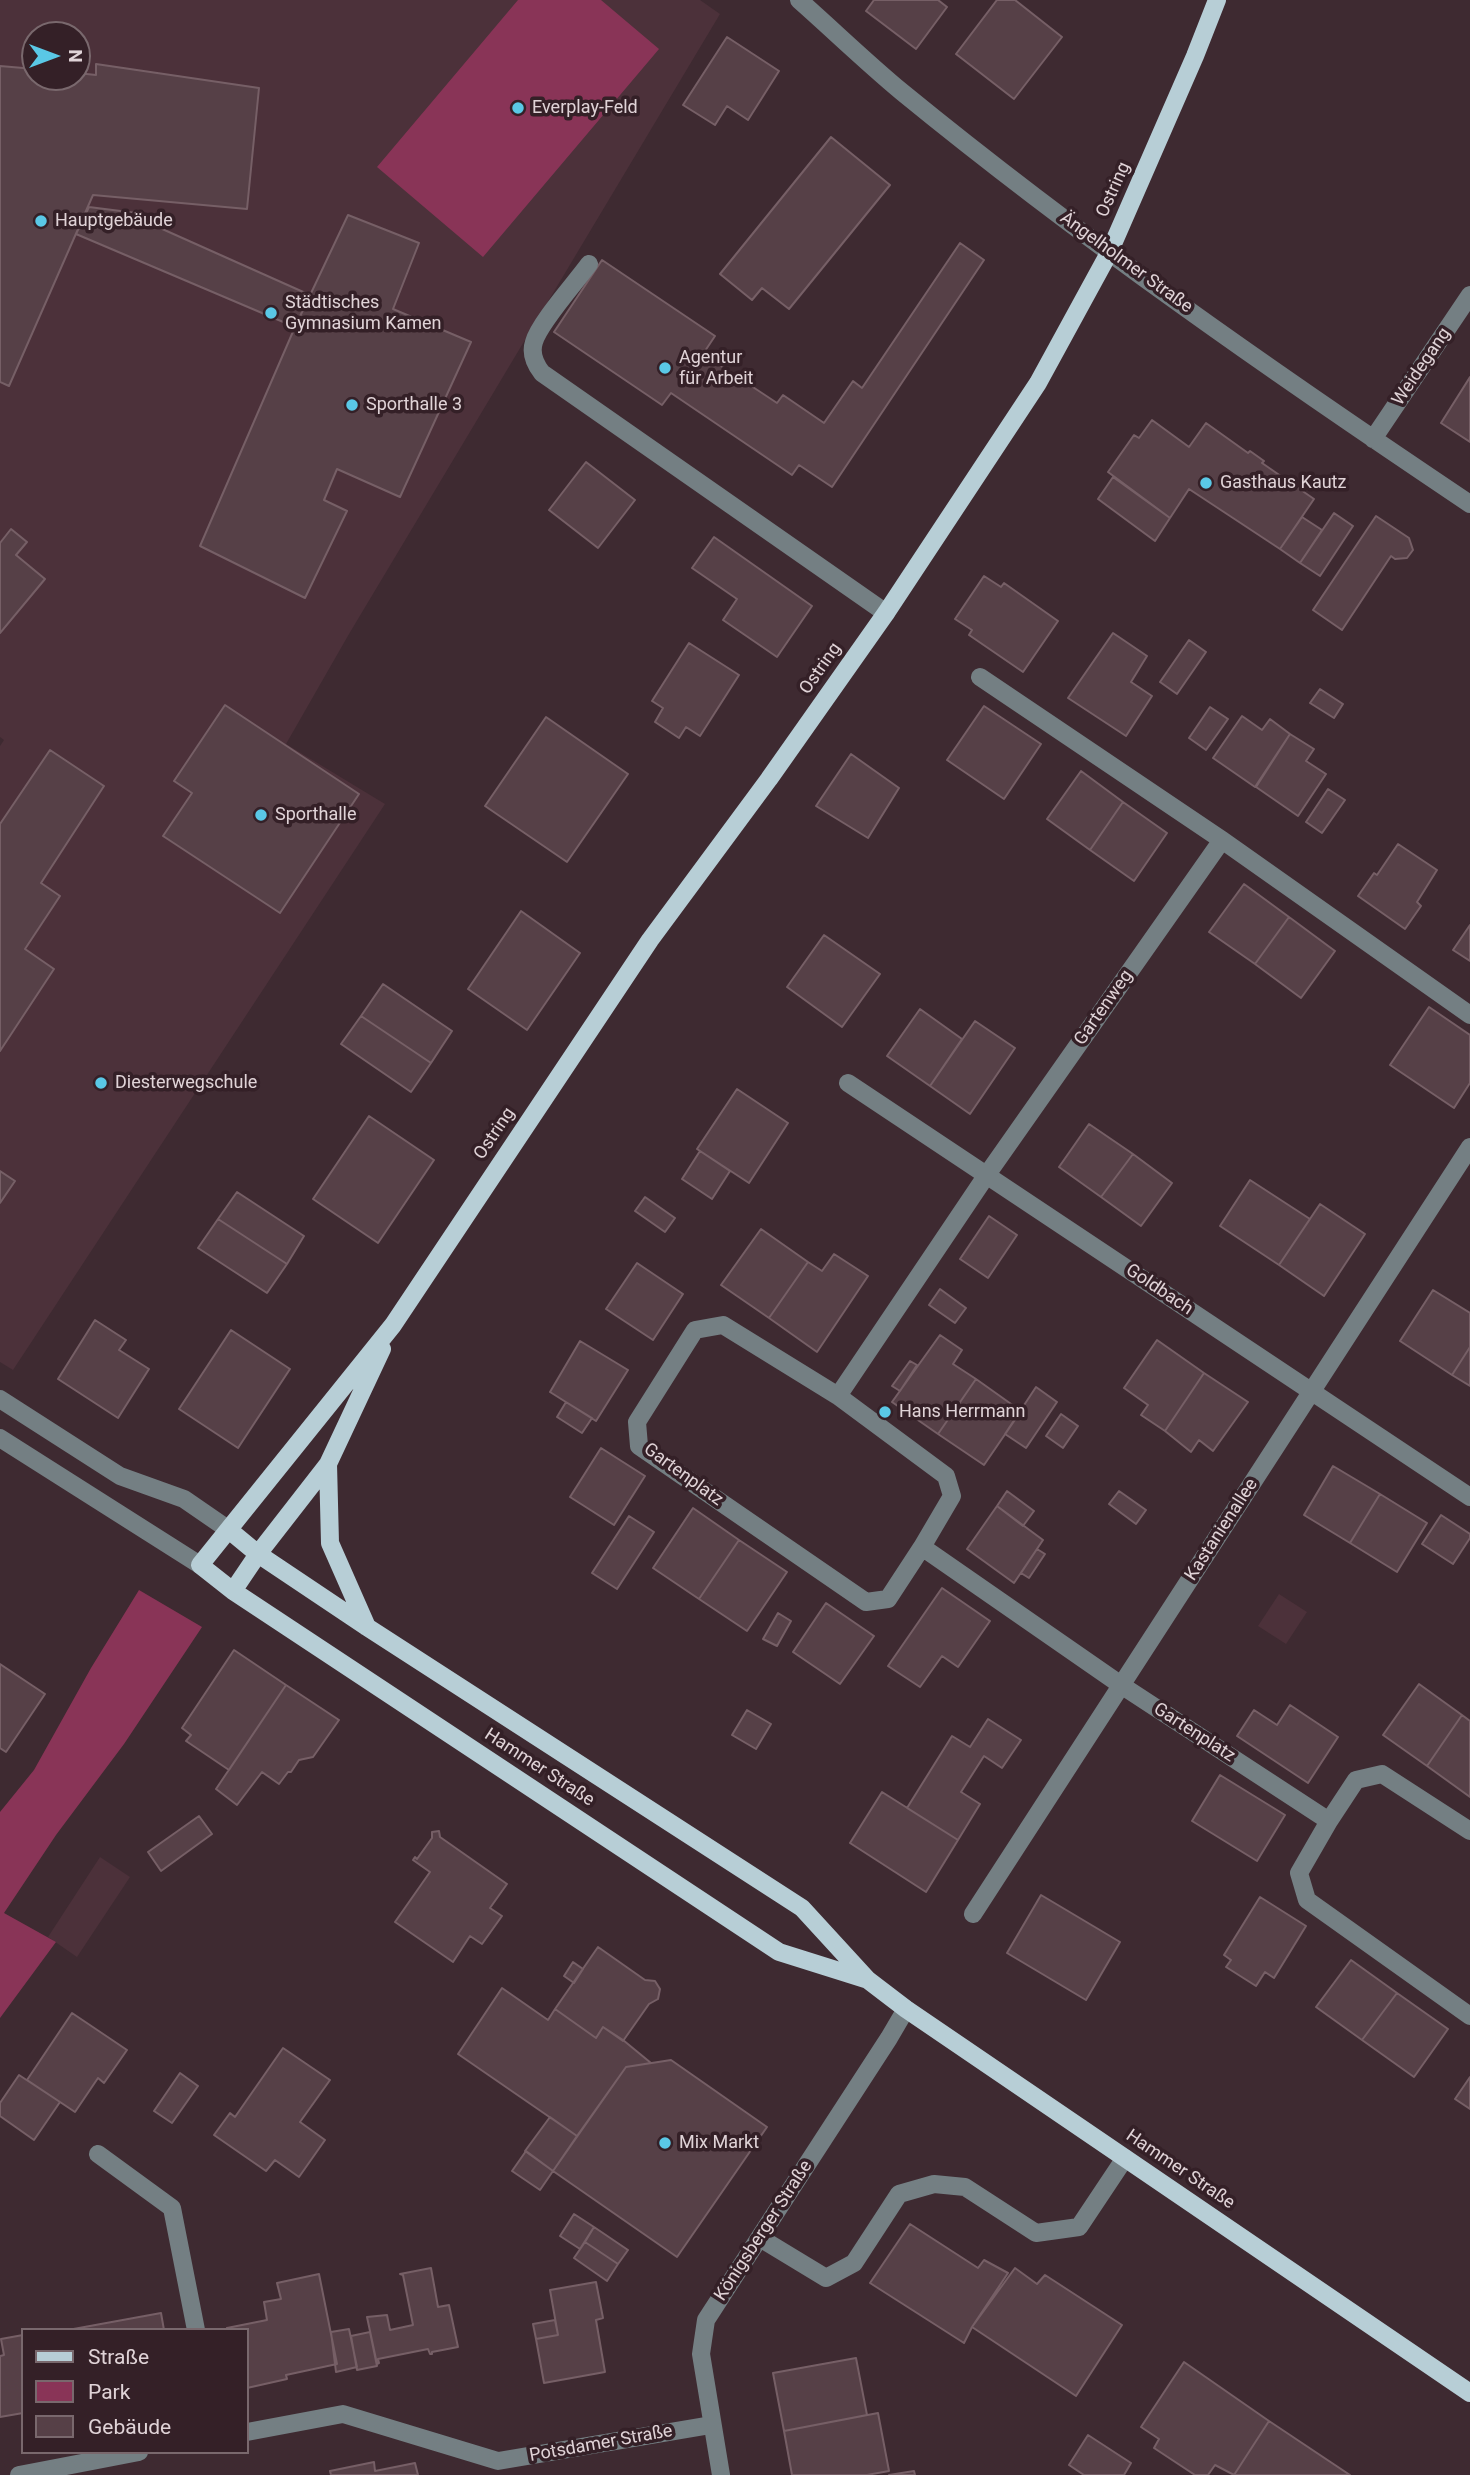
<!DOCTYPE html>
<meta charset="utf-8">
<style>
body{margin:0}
#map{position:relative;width:1470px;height:2475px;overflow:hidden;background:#3e2a31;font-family:Roboto,sans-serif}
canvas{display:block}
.legend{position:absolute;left:21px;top:2328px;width:228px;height:126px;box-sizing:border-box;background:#342027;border:2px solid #79686d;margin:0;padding:9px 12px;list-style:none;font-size:21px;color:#e0d3d7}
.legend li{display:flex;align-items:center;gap:14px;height:35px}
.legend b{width:35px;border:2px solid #79686d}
.north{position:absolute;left:21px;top:21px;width:70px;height:70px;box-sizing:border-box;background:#342027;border:2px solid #79686d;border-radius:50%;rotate:90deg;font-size:19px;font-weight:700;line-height:28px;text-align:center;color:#e0d3d7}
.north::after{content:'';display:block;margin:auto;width:24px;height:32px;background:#5ac8e6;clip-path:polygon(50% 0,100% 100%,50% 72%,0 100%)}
</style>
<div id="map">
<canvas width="1470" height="2475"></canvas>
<ul class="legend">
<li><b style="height:9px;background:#b7ced6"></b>Straße</li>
<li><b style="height:19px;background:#893457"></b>Park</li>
<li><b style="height:19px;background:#564047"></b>Gebäude</li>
</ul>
<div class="north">N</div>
</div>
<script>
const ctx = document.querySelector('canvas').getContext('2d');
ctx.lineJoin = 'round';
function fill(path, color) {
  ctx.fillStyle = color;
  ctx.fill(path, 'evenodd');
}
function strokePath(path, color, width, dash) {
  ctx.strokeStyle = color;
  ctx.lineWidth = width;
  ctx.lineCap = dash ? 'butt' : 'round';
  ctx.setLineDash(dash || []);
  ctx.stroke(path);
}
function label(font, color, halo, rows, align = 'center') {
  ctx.font = font + ' Roboto,sans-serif';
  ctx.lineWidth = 7;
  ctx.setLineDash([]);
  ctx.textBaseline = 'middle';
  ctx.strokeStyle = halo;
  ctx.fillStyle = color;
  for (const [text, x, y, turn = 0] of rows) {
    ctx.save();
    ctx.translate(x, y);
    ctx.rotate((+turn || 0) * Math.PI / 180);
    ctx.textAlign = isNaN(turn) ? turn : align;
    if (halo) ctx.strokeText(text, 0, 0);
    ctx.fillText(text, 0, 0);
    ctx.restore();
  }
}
const built = new Path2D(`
 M 0,0 L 700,0 L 720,14 L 349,634 L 286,744 L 385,804 L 13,1370 L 0,1362 L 0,746 L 4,740 L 0,737 ZM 35,35 L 77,35 L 77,77 L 35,77 Z
 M 1279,1594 L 1307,1612 L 1286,1644 L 1258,1626 Z
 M 100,1857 L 130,1877 L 77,1957 L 48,1937 Z`);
const green = new Path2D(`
 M 518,0 L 601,0 L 659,49 L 483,257 L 377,167 Z
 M 139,1590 L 202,1627 L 124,1744 L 56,1835 L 4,1913 L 56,1942 L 0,2018 L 0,1812 L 34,1770 L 91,1668 Z`);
const building = new Path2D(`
 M 874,0 L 938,0 L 947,7 L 916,49 L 866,11 Z
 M 997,0 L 1015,0 L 1062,37 L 1014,99 L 956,54 Z
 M 727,37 L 779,71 L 748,120 L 727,106 L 715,125 L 683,105 Z
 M 96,64 L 259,88 L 247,209 L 93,195 L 9,386 L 0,382 L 0,66 L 35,69 L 35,77 L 77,77 L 77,73 L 96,75 Z
 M 831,137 L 890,185 L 789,309 L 762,288 L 752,300 L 720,274 Z
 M 89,207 L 160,216 L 160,228 L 310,295 L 295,327 L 76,234 Z
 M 348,215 L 419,243 L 393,309 L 471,342 L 400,497 L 337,469 L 324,500 L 347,511 L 305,598 L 200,546 L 295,327 Z
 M 960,243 L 984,260 L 832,487 L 799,465 L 792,475 L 671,393 L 662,405 L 554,332 L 602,260 L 715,336 L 703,354 L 777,403 L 783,395 L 824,423 L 853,381 L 862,388 Z
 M 1470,377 L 1470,442 L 1441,423 Z
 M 1152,420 L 1189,447 L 1206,423 L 1248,453 L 1250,451 L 1264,461 L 1262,463 L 1314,499 L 1280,549 L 1189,489 L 1170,518 L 1108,472 L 1134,435 L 1139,438 Z
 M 586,462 L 635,500 L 598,548 L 549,510 Z
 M 1113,477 L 1170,518 L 1155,541 L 1098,499 Z
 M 1334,513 L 1353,526 L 1320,576 L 1300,563 Z
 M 1376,516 L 1409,538 L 1413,550 L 1407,558 L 1395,559 L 1391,556 L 1342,630 L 1313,610 Z
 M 1302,517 L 1322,530 L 1300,563 L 1280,549 Z
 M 11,529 L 27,542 L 16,555 L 45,579 L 0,633 L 0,543 Z
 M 714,537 L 812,606 L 777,657 L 723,620 L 737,599 L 692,568 Z
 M 984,576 L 1001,587 L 1004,583 L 1058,621 L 1023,672 L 969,635 L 972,630 L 955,619 Z
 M 1113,633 L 1147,656 L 1131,682 L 1152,696 L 1126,736 L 1068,698 Z
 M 1189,640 L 1206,652 L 1177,694 L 1160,682 Z
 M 689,643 L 739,675 L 700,736 L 686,727 L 679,738 L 655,722 L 663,708 L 652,701 Z
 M 1320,689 L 1343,704 L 1334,718 L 1310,703 Z
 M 225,705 L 359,794 L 280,913 L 163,836 L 192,793 L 174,781 Z
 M 984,706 L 1041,744 L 1004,799 L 947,760 Z
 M 1210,707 L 1228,719 L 1206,750 L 1189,738 Z
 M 1242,716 L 1262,730 L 1270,719 L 1290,734 L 1255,787 L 1213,758 Z
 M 546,717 L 628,774 L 567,862 L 485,806 Z
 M 1290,734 L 1314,749 L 1306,761 L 1326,774 L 1298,816 L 1256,787 Z
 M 50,750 L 104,786 L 41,883 L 60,896 L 25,949 L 54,969 L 0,1051 L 0,824 Z
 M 851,754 L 899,788 L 868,838 L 816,806 Z
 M 1081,771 L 1123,802 L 1090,850 L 1047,819 Z
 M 1328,789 L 1345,800 L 1322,833 L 1306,822 Z
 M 1123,802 L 1167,833 L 1134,881 L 1090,850 Z
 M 1398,844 L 1437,870 L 1417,902 L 1421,906 L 1405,929 L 1358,896 L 1374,873 L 1377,875 Z
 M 1244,884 L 1289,917 L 1255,964 L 1209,932 Z
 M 521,911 L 580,953 L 527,1030 L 468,989 Z
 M 1289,917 L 1335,951 L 1301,998 L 1255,964 Z
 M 1470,925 L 1470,961 L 1453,950 Z
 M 824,935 L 880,974 L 842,1027 L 787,987 Z
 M 383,984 L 452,1031 L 431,1063 L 361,1016 Z
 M 1429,1007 L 1470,1035 L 1470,1083 L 1454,1108 L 1390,1065 Z
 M 920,1009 L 962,1039 L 930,1086 L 887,1056 Z
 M 361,1016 L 431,1063 L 411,1092 L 341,1044 Z
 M 975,1021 L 1015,1048 L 970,1114 L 930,1086 Z
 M 737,1089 L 788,1123 L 749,1183 L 697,1149 Z
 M 369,1116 L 434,1160 L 378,1243 L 313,1199 Z
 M 1089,1124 L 1133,1154 L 1101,1197 L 1059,1167 Z
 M 700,1151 L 730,1171 L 712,1199 L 682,1179 Z
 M 1133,1154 L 1172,1183 L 1141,1226 L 1101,1197 Z
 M 0,1171 L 15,1181 L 0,1203 Z
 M 1250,1180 L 1310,1219 L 1279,1265 L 1220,1226 Z
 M 237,1192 L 304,1236 L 287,1264 L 218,1219 Z
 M 645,1197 L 675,1218 L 665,1232 L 635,1211 Z
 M 1320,1204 L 1365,1234 L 1324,1296 L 1279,1265 Z
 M 989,1216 L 1017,1235 L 988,1278 L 960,1259 Z
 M 218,1219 L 287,1264 L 267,1293 L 198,1248 Z
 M 761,1229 L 808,1262 L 769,1318 L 721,1285 Z
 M 834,1254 L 868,1276 L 817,1352 L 769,1318 L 808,1262 L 822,1271 Z
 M 637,1263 L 683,1294 L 653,1340 L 606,1309 Z
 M 940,1289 L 966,1308 L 955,1323 L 929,1305 Z
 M 1433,1290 L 1470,1313 L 1470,1347 L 1452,1375 L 1400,1341 Z
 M 95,1320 L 126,1340 L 119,1350 L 149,1369 L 118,1418 L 58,1379 Z
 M 231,1330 L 290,1369 L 238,1448 L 179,1409 Z
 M 940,1335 L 962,1350 L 953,1364 L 976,1379 L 938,1434 L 892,1402 Z
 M 1157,1340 L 1204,1373 L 1165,1431 L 1141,1415 L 1148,1405 L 1124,1388 Z
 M 580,1341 L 628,1370 L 596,1421 L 550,1392 Z
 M 1470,1347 L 1470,1386 L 1452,1375 Z
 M 910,1361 L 917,1365 L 900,1391 L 892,1386 Z
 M 1204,1373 L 1248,1402 L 1213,1451 L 1199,1440 L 1191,1452 L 1165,1431 Z
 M 976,1379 L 1021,1411 L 984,1465 L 938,1434 Z
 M 1036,1387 L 1057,1402 L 1026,1448 L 1005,1434 Z
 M 566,1402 L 592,1418 L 582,1433 L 557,1417 Z
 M 1061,1414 L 1078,1426 L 1063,1448 L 1046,1436 Z
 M 601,1448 L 645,1476 L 614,1525 L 570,1497 Z
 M 1333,1466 L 1380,1494 L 1350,1543 L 1304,1515 Z
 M 1007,1491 L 1034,1511 L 1023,1526 L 997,1506 Z
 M 1119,1491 L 1146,1510 L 1136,1524 L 1109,1504 Z
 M 1380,1494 L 1427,1523 L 1397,1572 L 1350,1543 Z
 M 997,1506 L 1043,1540 L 1014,1583 L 967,1549 Z
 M 693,1508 L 739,1540 L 699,1599 L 653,1568 Z
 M 1441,1515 L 1470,1534 L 1470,1538 L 1453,1564 L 1422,1544 Z
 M 629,1516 L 654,1532 L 617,1589 L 592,1573 Z
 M 739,1540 L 787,1572 L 747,1631 L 699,1599 Z
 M 1037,1549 L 1045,1554 L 1029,1578 L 1021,1573 Z
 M 942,1588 L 990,1621 L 958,1667 L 942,1656 L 920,1687 L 888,1666 Z
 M 826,1603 L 874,1636 L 840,1684 L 793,1652 Z
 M 778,1613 L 791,1621 L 777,1646 L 763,1639 Z
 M 234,1650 L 286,1685 L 229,1770 L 186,1741 L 191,1735 L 182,1728 Z
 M 0,1664 L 45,1694 L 6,1752 L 0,1748 Z
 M 1419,1684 L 1462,1715 L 1427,1766 L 1383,1735 Z
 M 286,1685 L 339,1720 L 313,1757 L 299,1760 L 291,1772 L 288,1772 L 279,1784 L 262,1772 L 237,1805 L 216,1789 Z
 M 1290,1705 L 1338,1737 L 1308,1783 L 1237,1736 L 1254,1710 L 1277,1725 Z
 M 747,1710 L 771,1724 L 756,1749 L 732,1735 Z
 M 1462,1715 L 1470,1721 L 1470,1797 L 1427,1766 Z
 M 988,1719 L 1021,1740 L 1002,1768 L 984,1756 L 961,1792 L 980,1804 L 958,1840 L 907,1808 L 952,1736 L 970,1747 Z
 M 1220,1775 L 1285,1815 L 1257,1861 L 1192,1821 Z
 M 882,1792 L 958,1840 L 926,1892 L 850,1843 Z
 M 199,1816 L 212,1834 L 161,1871 L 148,1852 Z
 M 439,1831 L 440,1837 L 507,1884 L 490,1908 L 502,1916 L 482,1944 L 470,1936 L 453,1962 L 395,1922 L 430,1872 L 413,1860 L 415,1857 L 417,1859 L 432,1838 L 432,1832 Z
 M 1041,1895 L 1120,1942 L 1086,2000 L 1007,1953 Z
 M 1260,1897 L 1306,1926 L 1274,1978 L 1265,1972 L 1256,1986 L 1226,1967 L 1231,1960 L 1224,1955 Z
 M 598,1947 L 645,1980 L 655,1981 L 660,1989 L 658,1999 L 649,2004 L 623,2041 L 603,2027 L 596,2038 L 555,2009 Z
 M 1351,1960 L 1397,1993 L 1362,2040 L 1316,2007 Z
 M 573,1962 L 583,1969 L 574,1983 L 564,1976 Z
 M 502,1988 L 548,2020 L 555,2009 L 596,2038 L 603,2027 L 623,2040 L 651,2063 L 626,2067 L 577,2136 L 458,2054 Z
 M 1397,1993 L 1448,2029 L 1414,2077 L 1362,2040 Z
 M 72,2013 L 127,2050 L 104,2083 L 98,2078 L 75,2112 L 27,2080 Z
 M 283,2048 L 330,2080 L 300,2122 L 325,2140 L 299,2177 L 275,2160 L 266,2171 L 214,2135 L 230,2113 L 235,2117 Z
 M 671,2060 L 767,2127 L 677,2257 L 553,2171 L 626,2067 Z
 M 180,2073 L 198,2086 L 172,2123 L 154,2111 Z
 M 19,2075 L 60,2102 L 34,2140 L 0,2116 L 0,2103 Z
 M 1470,2077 L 1470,2109 L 1455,2099 Z
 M 550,2117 L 577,2136 L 553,2171 L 525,2151 Z
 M 526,2151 L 553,2171 L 540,2190 L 512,2171 Z
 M 574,2214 L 594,2227 L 580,2249 L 560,2236 Z
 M 910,2224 L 978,2268 L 984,2260 L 1008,2273 L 972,2327 L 964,2343 L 870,2283 Z
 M 594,2227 L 628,2250 L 618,2264 L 585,2242 Z
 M 585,2242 L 618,2264 L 607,2281 L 574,2258 Z
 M 431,2268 L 438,2307 L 449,2305 L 458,2347 L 432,2352 L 432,2354 L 430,2354 L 428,2349 L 378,2359 L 379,2363 L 377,2364 L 367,2317 L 387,2315 L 390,2330 L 413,2325 L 403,2275 L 400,2274 Z
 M 1015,2268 L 1037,2284 L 1045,2275 L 1122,2325 L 1076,2396 L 972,2327 Z
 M 319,2274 L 337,2364 L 286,2375 L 287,2379 L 247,2388 L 247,2330 L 228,2330 L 227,2328 L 267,2320 L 264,2302 L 281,2299 L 277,2283 Z
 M 596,2282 L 603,2318 L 596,2320 L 605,2372 L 544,2383 L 536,2339 L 558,2335 L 550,2290 Z
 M 161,2313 L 164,2330 L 68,2330 Z
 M 555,2320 L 558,2335 L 536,2339 L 533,2324 Z
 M 349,2329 L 357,2367 L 336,2372 L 331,2332 Z
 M 370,2332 L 377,2366 L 357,2370 L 351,2336 Z
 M 23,2335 L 23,2413 L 0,2417 L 0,2356 L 4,2355 L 1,2339 Z
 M 856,2358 L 867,2415 L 784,2431 L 773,2373 Z
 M 1184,2362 L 1269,2421 L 1234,2475 L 1215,2465 L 1208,2475 L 1195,2475 L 1154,2448 L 1159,2439 L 1141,2427 Z
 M 878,2413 L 889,2471 L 867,2475 L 792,2475 L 784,2431 Z
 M 1269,2421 L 1350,2475 L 1234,2475 Z
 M 1088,2435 L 1131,2463 L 1124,2475 L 1084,2475 L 1069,2465 Z
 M 374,2462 L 375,2471 L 415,2463 L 418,2475 L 331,2475 L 330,2471 Z
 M 914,2471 L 915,2475 L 889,2475 Z`);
const minor = new Path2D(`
 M 799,0 C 834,31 867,63 902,92 C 1083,240 1276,374 1470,504
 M 589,264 C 576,282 539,323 534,342 C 530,354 535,364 542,373 L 886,613
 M 1373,439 L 1470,295
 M 980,677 L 1222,840 L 1470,1015
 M 848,1083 L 1470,1497
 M 838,1396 L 723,1325 L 695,1330 L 637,1422 L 639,1446 L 866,1602 L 888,1599 L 922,1547 L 1121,1685 L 1329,1821 L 1299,1873 L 1307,1900 L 1470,2016
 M 0,1399 L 120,1476 L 184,1499 L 229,1530
 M 0,1438 L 200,1565
 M 922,1547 L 952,1496 L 946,1476 L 838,1396 L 986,1176 L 1222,840
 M 1329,1821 L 1356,1780 L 1382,1774 L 1470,1831
 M 973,1914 L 1470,1147
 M 98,2154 L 172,2208 L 196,2330
 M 760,2238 L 826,2278 L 854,2263 L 899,2194 L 934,2184 L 965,2187 L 1036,2233 L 1079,2227 L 1125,2158
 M 247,2432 L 343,2414 L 498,2461 L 711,2425
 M 19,2475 L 139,2452
 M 721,2475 L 701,2354 L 706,2320 L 889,2038 L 906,2009`);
const major = new Path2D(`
 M 229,1530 L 258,1554 L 367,1627 L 802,1908 L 868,1980 L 906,2009 L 1470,2393
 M 233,1591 L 258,1554 L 328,1464
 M 367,1627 L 330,1543 L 328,1464 L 382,1349
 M 868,1980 L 779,1952 L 233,1591 L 200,1565 L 393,1325 L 650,940 L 769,779 L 886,613 L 1038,383 L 1109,253 L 1195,56 L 1217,0`);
const markers = [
 [518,108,7,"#5ac8e6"],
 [41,221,7,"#5ac8e6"],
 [271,313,7,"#5ac8e6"],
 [665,368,7,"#5ac8e6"],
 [352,405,7,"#5ac8e6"],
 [1206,483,7,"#5ac8e6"],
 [261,815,7,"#5ac8e6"],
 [101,1083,7,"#5ac8e6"],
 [885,1412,7,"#5ac8e6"],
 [665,2143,7,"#5ac8e6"]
];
const poiNames = [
 ["Everplay-Feld",532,108],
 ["Hauptgebäude",55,221],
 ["Städtisches",285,303],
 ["Gymnasium Kamen",285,324],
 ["Agentur",679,358],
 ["für Arbeit",679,379],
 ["Sporthalle 3",366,405],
 ["Gasthaus Kautz",1220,483],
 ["Sporthalle",275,815],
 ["Diesterwegschule",115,1083],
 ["Hans Herrmann",899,1412],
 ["Mix Markt",679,2143]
];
const streetNames = [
 ["Ostring",1114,190,-66],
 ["Ängelholmer Straße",1126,263,36],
 ["Weidegang",1422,367,-56],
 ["Ostring",821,669,-55],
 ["Gartenweg",1104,1008,-55],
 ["Ostring",495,1134,-56],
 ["Goldbach",1159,1290,34],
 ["Gartenplatz",683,1475,36],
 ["Kastanienallee",1222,1530,-57],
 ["Gartenplatz",1194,1733,33],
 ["Hammer Straße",539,1768,33],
 ["Hammer Straße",1180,2170,34],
 ["Königsberger Straße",764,2231,-57],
 ["Potsdamer Straße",601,2444,-10]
];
fill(built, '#4c313a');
fill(green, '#893457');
fill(building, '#564047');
strokePath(building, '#765f66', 2);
strokePath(minor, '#747f83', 18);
strokePath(major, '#b7ced6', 18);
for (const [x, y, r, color] of markers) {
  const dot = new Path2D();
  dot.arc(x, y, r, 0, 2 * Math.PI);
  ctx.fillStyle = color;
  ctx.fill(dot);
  strokePath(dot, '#342027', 2.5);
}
label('18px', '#e0d3d7', '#342027', poiNames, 'left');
label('18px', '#e0d3d7', '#342027', streetNames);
</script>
